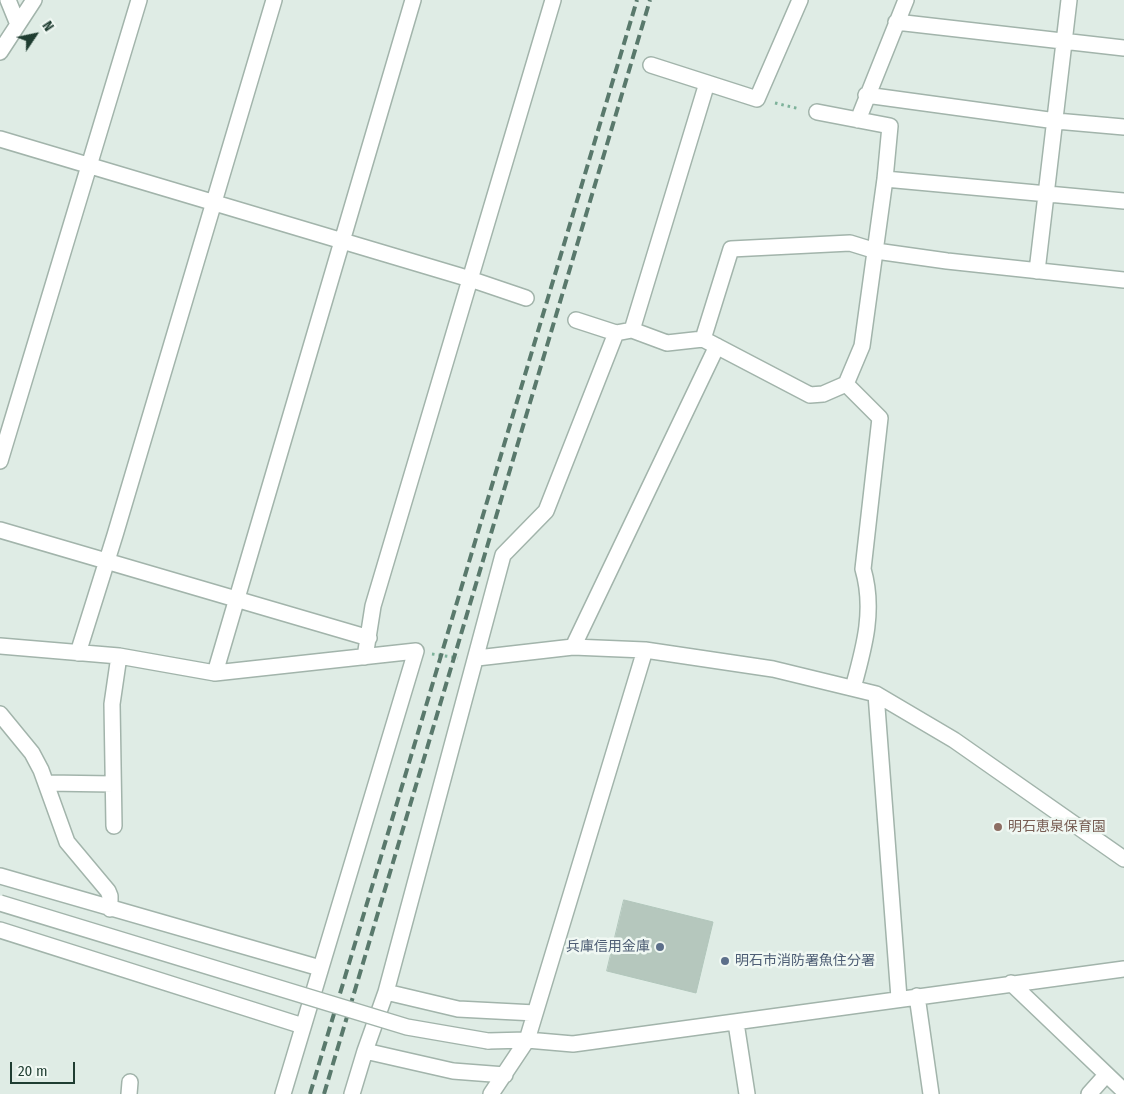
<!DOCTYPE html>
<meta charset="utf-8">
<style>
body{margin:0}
#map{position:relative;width:1124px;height:1094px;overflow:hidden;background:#dfece5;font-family:"Fira Sans Condensed",sans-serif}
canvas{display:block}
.north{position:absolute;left:10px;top:10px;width:50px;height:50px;-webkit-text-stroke:4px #f0f8f3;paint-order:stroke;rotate:56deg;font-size:14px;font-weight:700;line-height:20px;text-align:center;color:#1f3d31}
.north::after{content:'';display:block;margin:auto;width:18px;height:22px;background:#1f3d31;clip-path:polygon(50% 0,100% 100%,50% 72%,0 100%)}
.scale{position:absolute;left:10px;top:1062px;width:65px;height:22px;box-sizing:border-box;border:2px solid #1f3d31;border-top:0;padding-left:6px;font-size:15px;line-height:18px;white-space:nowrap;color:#1f3d31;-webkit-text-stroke:4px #f0f8f3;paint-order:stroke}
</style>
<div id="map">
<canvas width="1124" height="1094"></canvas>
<div class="north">N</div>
<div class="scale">20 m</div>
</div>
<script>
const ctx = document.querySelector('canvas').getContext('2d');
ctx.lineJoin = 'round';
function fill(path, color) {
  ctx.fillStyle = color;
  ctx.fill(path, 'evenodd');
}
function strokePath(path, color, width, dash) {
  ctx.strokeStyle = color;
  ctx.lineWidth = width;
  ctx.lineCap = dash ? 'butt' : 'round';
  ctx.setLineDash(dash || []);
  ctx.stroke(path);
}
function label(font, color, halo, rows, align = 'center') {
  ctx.font = font + ' "Fira Sans Condensed","Noto Sans JP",sans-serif';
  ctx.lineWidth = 5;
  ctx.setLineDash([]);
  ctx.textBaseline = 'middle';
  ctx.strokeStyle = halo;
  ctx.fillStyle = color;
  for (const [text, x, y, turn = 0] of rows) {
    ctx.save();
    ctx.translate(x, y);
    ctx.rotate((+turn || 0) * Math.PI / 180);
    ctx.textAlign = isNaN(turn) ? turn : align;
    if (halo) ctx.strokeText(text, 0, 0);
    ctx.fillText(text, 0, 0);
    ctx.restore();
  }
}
const building = new Path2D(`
 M 624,900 L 713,922 L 696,993 L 607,971 Z`);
const path = new Path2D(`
 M 775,103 L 800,109
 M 432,654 L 458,658`);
const minor = new Path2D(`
 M 8,0 L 17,22
 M 896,22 L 1124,48
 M 0,52 L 34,0
 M 651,65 L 757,99 L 800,0
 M 866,95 L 1056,121 L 1124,127
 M 858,120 L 906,0
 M 0,139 L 470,279 L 526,298
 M 885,179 L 1124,201
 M 1037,271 L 1069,0
 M 576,320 L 616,333 L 632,330 L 667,343 L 703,339 L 810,395 L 823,394 L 846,384 L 862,346 L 885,179 L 890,126 L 817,112
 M 632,330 L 707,83
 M 703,339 L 731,249 L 850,243 L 876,251 L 947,261 L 1124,280
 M 846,384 L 880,418 L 863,569 C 875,610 864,648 853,688
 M 0,461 L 139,0
 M 0,530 L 369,638
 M 0,646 L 119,656 L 215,673 L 416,651 L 283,1094
 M 573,647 L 717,346
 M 78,653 L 115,535 L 274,0
 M 365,657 L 373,606 L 553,0
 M 477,658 L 573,647 L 645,650 L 773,669 L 876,694 L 954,740 L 1124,859
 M 215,673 L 413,0
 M 876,694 L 899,998
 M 0,714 L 32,753 L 41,770 L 67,842 L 108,891 L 110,896 L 110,909
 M 47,783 L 113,784
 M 114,826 L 112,704 L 119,656
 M 0,876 L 320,968
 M 0,930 L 303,1026
 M 1011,983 L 1124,1091
 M 917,996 L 931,1094
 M 535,1013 L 458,1009 L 386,992 L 503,555 L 546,511 L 616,333
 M 736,1023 L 747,1094
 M 488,1041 L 527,1040 L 573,1044 L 1124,969
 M 365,1051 L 386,992
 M 129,1094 L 130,1082
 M 352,1094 L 365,1051 L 453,1071 L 505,1075
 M 491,1094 L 527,1040 L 645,650
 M 1089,1094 L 1106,1075`);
const rail = new Path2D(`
 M 310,1094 L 637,0
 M 324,1094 L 650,0`);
const minorBridge = new Path2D(`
 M 0,903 L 407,1027 L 488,1041`);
const markers = [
 [998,827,5,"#8d6e63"],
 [660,947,5,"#5c6f8a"],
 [725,961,5,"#5c6f8a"]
];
const educationNames = [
 ["明石恵泉保育園",1008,827]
];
const serviceNames = [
 ["兵庫信用金庫",650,947],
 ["明石市消防署魚住分署",735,961,"left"]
];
fill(building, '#b5c7bd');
strokePath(building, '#b1c6bb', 1);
strokePath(minor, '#a2b4ab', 18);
strokePath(path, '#7db29a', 3, [2.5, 4]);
strokePath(minor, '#fff', 15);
strokePath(rail, '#59796c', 4, [10, 5]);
strokePath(minorBridge, '#a2b4ab', 18, []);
strokePath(minorBridge, '#fff', 15);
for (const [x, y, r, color] of markers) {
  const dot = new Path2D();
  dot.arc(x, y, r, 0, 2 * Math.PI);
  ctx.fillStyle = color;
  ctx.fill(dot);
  strokePath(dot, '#f0f8f3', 2);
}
label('14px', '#785e54', '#f0f8f3', educationNames, 'left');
label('14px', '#4e5e75', '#f0f8f3', serviceNames, 'right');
</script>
